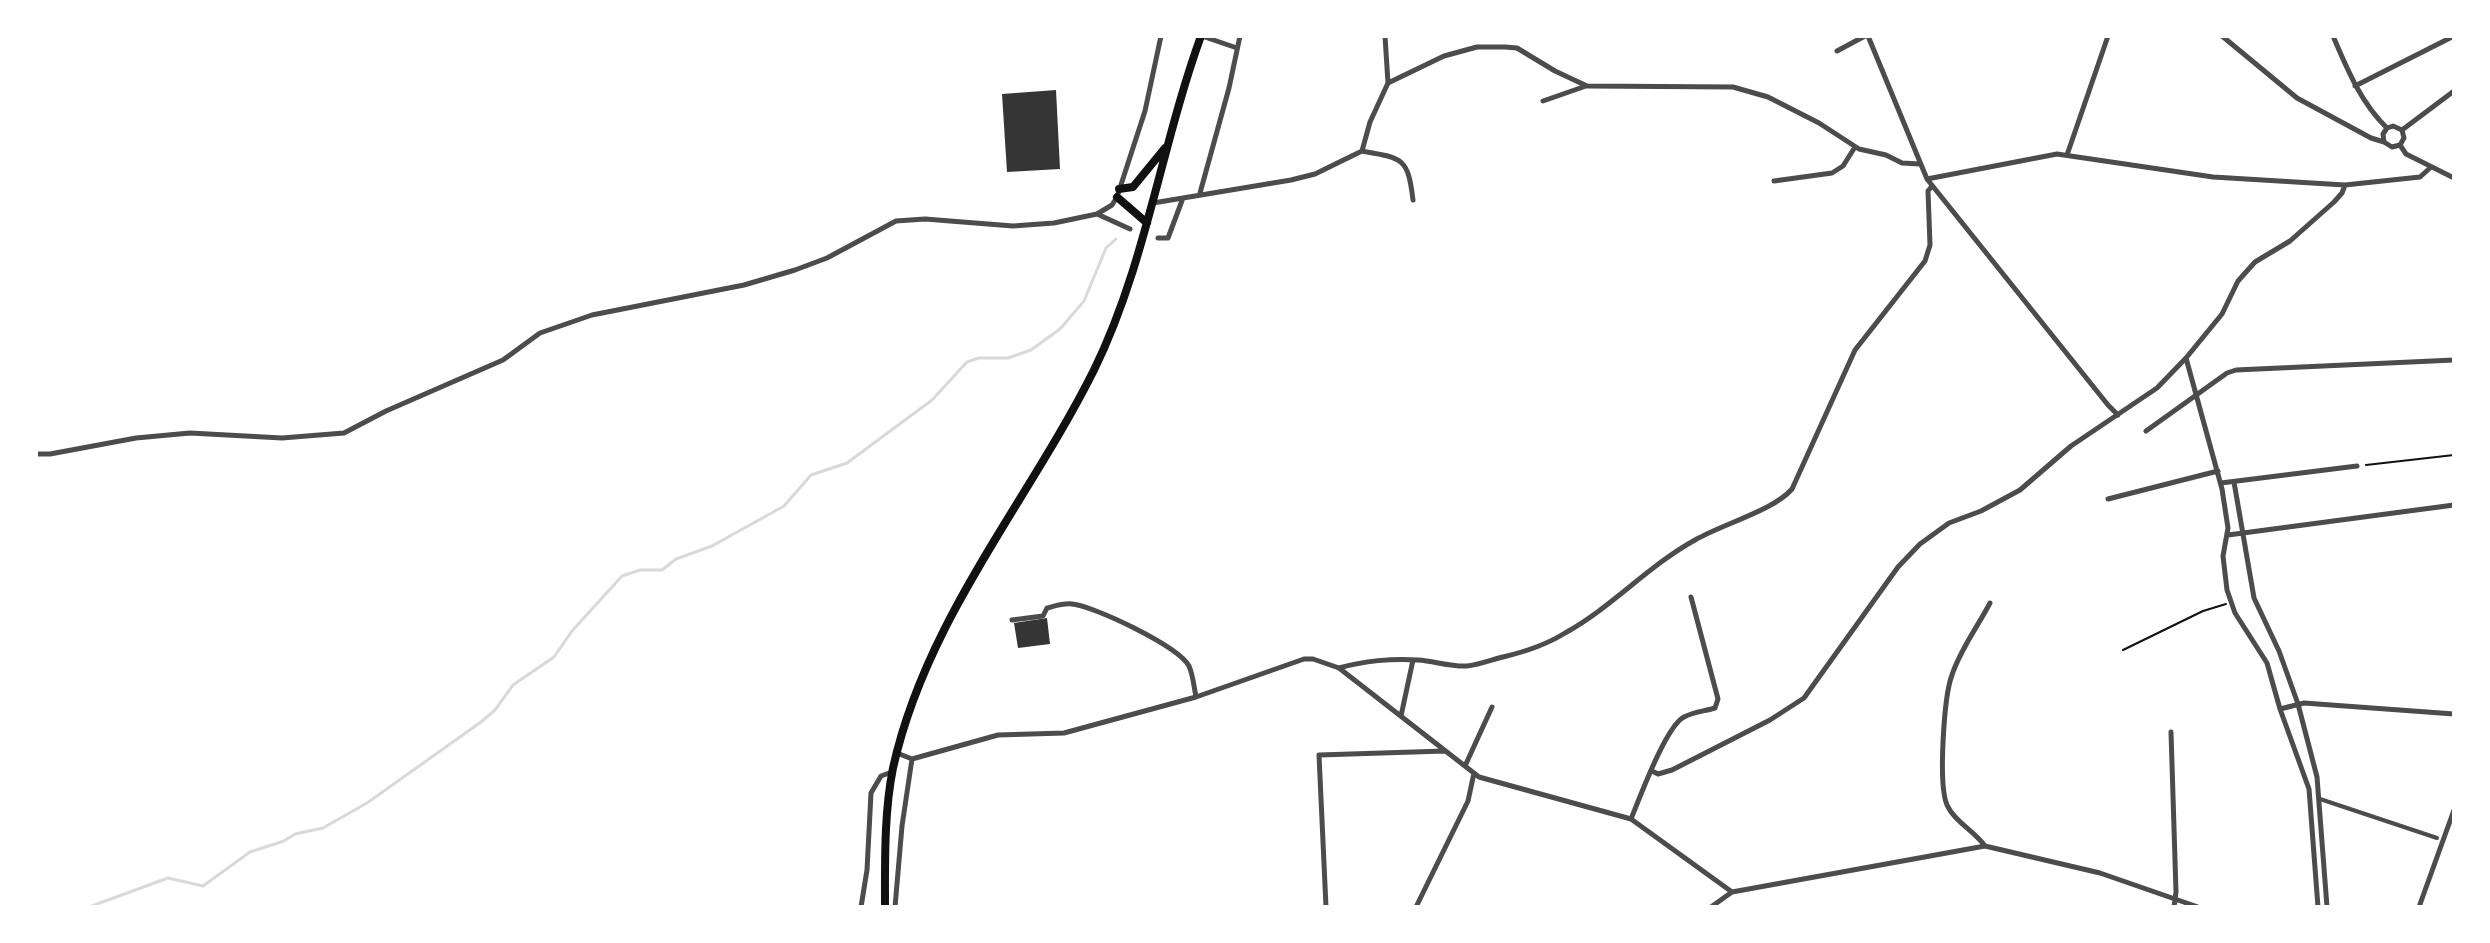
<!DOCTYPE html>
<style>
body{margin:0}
#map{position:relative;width:2490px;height:943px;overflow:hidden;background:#fff;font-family:"PT Serif",serif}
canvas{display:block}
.frame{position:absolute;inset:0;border:38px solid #fff;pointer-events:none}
</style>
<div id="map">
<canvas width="2490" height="943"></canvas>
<div class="frame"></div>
</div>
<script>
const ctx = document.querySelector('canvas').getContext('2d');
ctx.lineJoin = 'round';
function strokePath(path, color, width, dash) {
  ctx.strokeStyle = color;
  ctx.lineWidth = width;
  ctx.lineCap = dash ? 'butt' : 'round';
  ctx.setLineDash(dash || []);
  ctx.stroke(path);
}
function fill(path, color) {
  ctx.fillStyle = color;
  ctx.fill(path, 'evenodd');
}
const stream = new Path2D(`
 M 89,907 L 168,878 L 203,886 L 250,852 L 284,841 L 295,834 L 323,828 L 367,803 L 481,722 L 495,710 L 513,685 L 554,657 L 572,631 L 622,576 L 640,570 L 662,570 L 676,559 L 712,546 L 784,506 L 811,475 L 847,463 L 932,400 L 967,362 L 979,358 L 1008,358 L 1031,350 L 1060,329 L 1084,301 L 1106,248 L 1116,239`);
const building = new Path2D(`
 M 1056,90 L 1060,169 L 1007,172 L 1002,94 Z
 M 1047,618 L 1050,644 L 1018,648 L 1014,623 Z`);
const path = new Path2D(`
 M 2366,465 L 2454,455
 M 2123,650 L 2203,611 L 2226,604`);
const pedestrian = new Path2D(`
 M 2320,799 L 2437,838`);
const minor = new Path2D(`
 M 1202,36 L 1237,48
 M 1385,36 L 1388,83
 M 1868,36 L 1927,179 L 2108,405 L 2118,415
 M 2222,36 L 2297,98 L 2371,138 L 2384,142
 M 2333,36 C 2347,69 2361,103 2387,128
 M 1837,51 L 1865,36
 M 2355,86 L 2454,36
 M 1543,101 L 1586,86
 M 2387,128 L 2383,134 L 2384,142 L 2392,147 L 2400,145
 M 2387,128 L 2393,126 L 2402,130 L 2404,138 L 2400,145
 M 2402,130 L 2454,91
 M 2400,145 L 2406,154 L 2454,178
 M 1362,151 C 1403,158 1408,158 1413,200
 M 2067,155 L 2108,36
 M 1927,179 L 2057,154 L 2213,177 L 2345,185 L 2420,177 L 2430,168
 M 1774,181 L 1832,173 L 1843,166 L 1855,147
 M 1200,193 L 1229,88 L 1240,36
 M 1153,203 L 1291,180 L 1315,174 L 1362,151 L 1370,122 L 1388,83 L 1444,56 L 1477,47 L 1505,47 L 1517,48 L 1555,71 L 1587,86 L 1733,87 L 1768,97 L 1819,123 L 1859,149 L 1886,155 L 1902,163 L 1920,164
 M 1097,214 L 1130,229
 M 1158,238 L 1168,238 L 1183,198
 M 2186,358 L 2222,489 L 2228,528 L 2223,556 L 2227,590 L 2235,613 L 2267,663 L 2280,709 L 2309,789 L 2318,907
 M 2146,431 L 2227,373 L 2236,370 L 2454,360
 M 36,454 L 50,454 L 136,438 L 190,433 L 282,438 L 344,433 L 386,411 L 503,360 L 540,333 L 592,315 L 744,285 L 795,270 L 827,258 L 896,221 L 925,219 L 1013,226 L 1054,223 L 1097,214 L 1112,205 L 1117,197 L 1145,111 L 1161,36
 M 2234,482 L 2254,598 L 2279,651 L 2298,704 L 2317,777 L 2327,907
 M 2221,483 L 2357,466
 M 2108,499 L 2218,471
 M 2228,535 L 2454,505
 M 1012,620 L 1043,616 L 1047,608 C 1055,606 1063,603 1072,604 C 1094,606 1178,646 1189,666 C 1193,675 1194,687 1196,697
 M 1339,668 C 1363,661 1393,658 1418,660 C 1434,661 1451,667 1467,666 C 1478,665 1491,660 1503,657 C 1524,652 1546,645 1565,633 C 1612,607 1648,566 1695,540 C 1722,524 1773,511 1792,489 L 1855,350 L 1925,261 L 1930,245 L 1928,191 L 1932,186
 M 2280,709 L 2304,703 L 2454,714
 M 1401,716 L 1413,660
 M 2171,732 L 2176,892 L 2174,907
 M 897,753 L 912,759 L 998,735 L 1064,733 L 1196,697 L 1304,659 L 1313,659 L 1339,668 L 1479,777 L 1631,819 L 1732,892
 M 1465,766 L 1492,707
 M 1652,771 L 1658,774 L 1672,770 L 1770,720 L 1804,698 L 1898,567 L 1920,544 L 1949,523 L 1981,511 L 2020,490 L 2071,446 L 2157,388 L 2186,358 L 2222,314 L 2238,281 L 2255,262 L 2290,241 L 2334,202 L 2342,193 L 2345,185
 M 1631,819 C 1640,797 1666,726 1684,717 C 1693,712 1705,711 1715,708 L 1718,699 L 1691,597
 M 1985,846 C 1974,831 1954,821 1947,805 C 1938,784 1944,696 1952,675 C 1960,650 1978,626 1990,603
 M 861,907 L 867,870 L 871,793 L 881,776 L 892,772
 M 895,907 L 902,826 L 912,759
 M 1326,907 L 1319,755 L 1445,751
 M 1416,907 L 1468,801 L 1474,773
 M 1711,907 L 1732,892 L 1985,846 L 2100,873 L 2198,907
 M 2419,907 L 2454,810`);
const trunk = new Path2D(`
 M 1119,189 L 1133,187 L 1165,148
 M 1117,197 L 1147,223
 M 885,907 C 885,861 884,813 893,768 C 926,619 1027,504 1094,370 C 1146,264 1161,146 1201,36`);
strokePath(stream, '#d9d9d9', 3);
fill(building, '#353535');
strokePath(path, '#111', 2);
strokePath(pedestrian, '#4c4c4c', 4);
strokePath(minor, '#4c4c4c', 5);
strokePath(trunk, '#111', 8);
</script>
